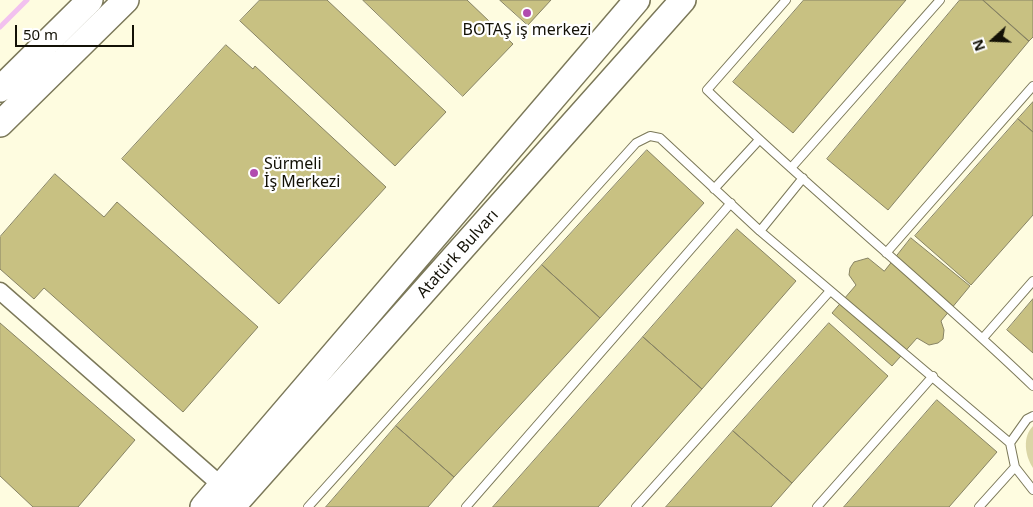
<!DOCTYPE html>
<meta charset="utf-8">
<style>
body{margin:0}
#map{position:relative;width:1033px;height:507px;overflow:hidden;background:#fefce0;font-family:"Noto Sans",sans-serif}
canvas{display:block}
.north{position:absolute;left:968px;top:15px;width:50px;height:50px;-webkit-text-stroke:4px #fff;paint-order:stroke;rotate:250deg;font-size:14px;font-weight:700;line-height:20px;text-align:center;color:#131106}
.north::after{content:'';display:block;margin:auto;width:18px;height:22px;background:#131106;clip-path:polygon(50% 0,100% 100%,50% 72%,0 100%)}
.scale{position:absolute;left:15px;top:25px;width:119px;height:22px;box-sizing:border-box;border:2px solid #131106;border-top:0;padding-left:6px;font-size:15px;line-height:18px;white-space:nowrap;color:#131106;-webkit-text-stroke:4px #fff;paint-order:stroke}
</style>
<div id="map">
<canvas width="1033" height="507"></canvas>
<div class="north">N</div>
<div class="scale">50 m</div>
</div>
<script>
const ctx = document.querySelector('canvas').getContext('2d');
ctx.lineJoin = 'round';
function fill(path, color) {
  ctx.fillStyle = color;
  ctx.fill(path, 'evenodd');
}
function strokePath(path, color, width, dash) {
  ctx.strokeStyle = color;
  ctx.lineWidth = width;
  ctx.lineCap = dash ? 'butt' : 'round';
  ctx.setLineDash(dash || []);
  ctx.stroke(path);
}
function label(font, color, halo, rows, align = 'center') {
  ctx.font = font + ' "Noto Sans",sans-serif';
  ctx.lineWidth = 4.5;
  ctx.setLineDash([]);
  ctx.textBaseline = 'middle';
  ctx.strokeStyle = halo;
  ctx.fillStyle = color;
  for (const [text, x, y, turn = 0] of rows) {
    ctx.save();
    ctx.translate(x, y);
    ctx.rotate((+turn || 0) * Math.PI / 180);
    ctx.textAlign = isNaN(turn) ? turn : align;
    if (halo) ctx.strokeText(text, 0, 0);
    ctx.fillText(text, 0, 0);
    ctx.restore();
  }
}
const green = new Path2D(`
 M 1033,426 L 1033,468 C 1025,456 1022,437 1033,426 Z`);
const stream = new Path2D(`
 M 0,27 L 27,0`);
const building = new Path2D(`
 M 260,0 L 327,0 L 446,112 L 395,166 L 240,21 Z
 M 363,0 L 467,0 L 513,44 L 463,96 Z
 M 500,0 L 551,0 L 528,25 Z
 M 804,0 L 906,0 L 793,133 L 733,82 Z
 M 960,0 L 983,0 L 1029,41 L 888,210 L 827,159 Z
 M 983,0 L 1033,0 L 1033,37 L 1029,41 Z
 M 226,45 L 253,69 L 255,66 L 386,187 L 279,304 L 122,159 Z
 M 1033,102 L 1033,132 L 1018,119 Z
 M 1018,119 L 1033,132 L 1033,215 L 971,285 L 915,236 Z
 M 647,150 L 704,203 L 600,318 L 542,265 Z
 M 55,174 L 104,217 L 117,202 L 258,327 L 183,412 L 44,288 L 34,299 L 0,269 L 0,237 Z
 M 737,229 L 796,281 L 702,389 L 643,337 Z
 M 911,238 L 970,286 L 941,321 L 944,330 L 943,339 L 938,343 L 929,345 L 917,338 L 892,366 L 832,313 L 856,285 L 849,275 L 850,268 L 854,262 L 868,258 L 884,271 Z
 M 542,265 L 600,318 L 454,477 L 396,426 Z
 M 1033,299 L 1033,353 L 1007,330 Z
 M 0,323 L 135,440 L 78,507 L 33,507 L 0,476 Z
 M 829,323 L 888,376 L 792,483 L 733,431 Z
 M 643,337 L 702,389 L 598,507 L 493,507 Z
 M 937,400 L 997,452 L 949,507 L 844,507 Z
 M 396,426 L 454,477 L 428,507 L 326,507 Z
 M 733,431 L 792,483 L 771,507 L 666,507 Z`);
const service = new Path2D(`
 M 786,0 L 707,90 C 812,192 927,284 1033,386
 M 791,168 L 940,0
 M 714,189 L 759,140
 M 760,231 L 803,178
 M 886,253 L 1033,86
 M 983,338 L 1033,281
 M 1033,416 L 1027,419 L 1010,443 L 1015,467 L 1033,490
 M 308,507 L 636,143 L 650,136 L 660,138 L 760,231 L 1010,443
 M 466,507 L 731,203
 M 636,507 L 830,291
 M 817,507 L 933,376
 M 979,507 L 1015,467`);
const minor = new Path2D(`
 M 0,291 L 222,486`);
const primary = new Path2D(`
 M 0,89 L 90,0
 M 0,124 L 126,0
 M 203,507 L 637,0
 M 232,507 L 683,0`);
const markers = [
 [527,13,5,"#b14baf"],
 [254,173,5,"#b14baf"]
];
const poiNames = [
 ["BOTAŞ iş merkezi",527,30],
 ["Sürmeli",264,164,"left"],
 ["İş Merkezi",264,182,"left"]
];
const streetNames = [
 ["Atatürk Bulvarı",458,254,-48]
];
fill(green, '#dad5a6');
strokePath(stream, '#f2c1ef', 5);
fill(building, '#c8c182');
strokePath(building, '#878364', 1);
strokePath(service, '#7b7859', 10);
strokePath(minor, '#7b7859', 19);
strokePath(primary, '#7b7859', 28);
strokePath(service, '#fff', 8);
strokePath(minor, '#fff', 16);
strokePath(primary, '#fff', 25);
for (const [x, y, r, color] of markers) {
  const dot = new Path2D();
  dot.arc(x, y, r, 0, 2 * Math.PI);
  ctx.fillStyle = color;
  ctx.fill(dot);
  strokePath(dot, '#fff', 2);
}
label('16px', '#131106', '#fff', poiNames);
label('16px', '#131106', '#fff', streetNames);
</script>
